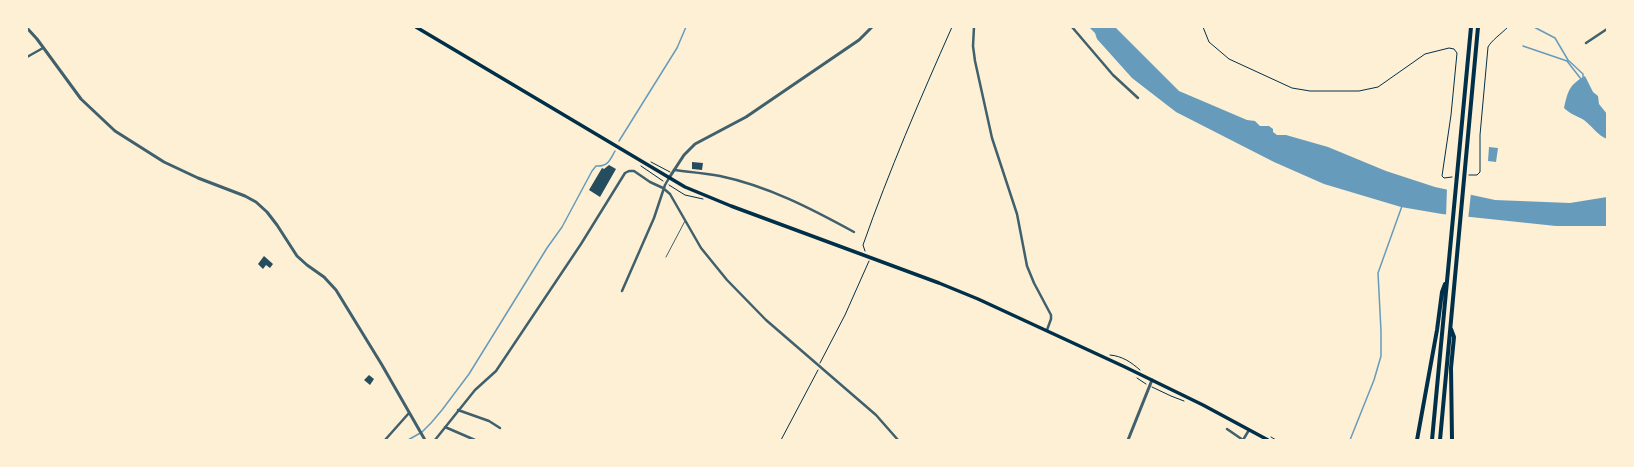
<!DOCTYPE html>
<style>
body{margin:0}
#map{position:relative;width:1634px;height:467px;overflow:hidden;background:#fdf0d5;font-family:Helvetica,sans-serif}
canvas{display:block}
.frame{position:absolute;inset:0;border:28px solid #fdf0d5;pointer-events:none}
</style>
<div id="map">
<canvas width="1634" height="467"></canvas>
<div class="frame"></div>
</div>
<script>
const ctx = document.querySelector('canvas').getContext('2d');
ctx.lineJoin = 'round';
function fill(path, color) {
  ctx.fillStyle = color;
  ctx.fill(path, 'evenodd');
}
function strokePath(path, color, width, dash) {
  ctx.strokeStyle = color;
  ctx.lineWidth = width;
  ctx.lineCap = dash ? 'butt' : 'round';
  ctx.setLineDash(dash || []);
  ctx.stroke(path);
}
const water = new Path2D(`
 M 1089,27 L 1115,27 L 1179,91 L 1247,120 L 1255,121 L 1260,126 L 1269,126 L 1273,129 L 1273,132 L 1277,135 L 1286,135 L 1328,147 L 1386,171 L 1435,187 L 1495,200 L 1570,203 L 1607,197 L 1607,226 L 1556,226 L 1442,214 L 1401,207 L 1324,184 L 1274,162 L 1176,112 L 1132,78 L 1097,39 L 1095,33 Z
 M 1585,76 L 1593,92 L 1598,96 L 1599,104 L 1607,114 L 1607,139 C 1597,135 1592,126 1584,120 C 1577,116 1570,114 1564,108 C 1568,91 1569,85 1585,76 Z
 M 1489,147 L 1498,148 L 1496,162 L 1488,161 Z`);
const pier = new Path2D(`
 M 1447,188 L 1471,193 L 1468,220 L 1446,217 Z`);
const stream = new Path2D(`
 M 1534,27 L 1555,38 L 1568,60 L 1583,74 L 1583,78
 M 1523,46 L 1567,61 L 1581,79
 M 619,141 L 677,48 L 686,27
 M 408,440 L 422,432 L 431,423 L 442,410 L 469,374 L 547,248 L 562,227 L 592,171 L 596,166 C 608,167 610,160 615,151
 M 1350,440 L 1374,380 L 1381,356 L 1381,331 L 1378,273 L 1402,206`);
const building = new Path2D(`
 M 692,162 L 703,163 L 702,170 L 692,169 Z
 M 609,165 L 616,169 L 600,197 L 589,190 L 602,168 L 604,169 Z
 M 264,256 L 273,264 L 270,268 L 266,265 L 263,269 L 258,264 Z
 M 369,375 L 374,379 L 370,385 L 364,380 Z`);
const path = new Path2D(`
 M 1203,27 L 1209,42 L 1229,59 L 1292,88 L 1310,91 L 1359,91 L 1378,87 L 1425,54 L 1449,48 L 1454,49 L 1457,53 L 1451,115 L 1442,176 L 1444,178 L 1452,177
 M 651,162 L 670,172
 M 641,166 L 663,181
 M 1469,175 L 1477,175 L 1480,172 L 1480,135 L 1488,47 C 1491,41 1502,33 1508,27
 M 669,185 L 685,195 L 703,199
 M 865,251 L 863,245 C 889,171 920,99 952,27
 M 1110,355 C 1122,356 1131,362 1140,370
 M 820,363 L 845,315 L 869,261
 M 1137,378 L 1146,384
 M 1152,387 L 1171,396 L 1184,401
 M 1271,437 L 1276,440
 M 781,440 L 818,370`);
const service = new Path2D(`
 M 666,257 L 685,221`);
const minor = new Path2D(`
 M 974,27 L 973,46 L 975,61 L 992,138 L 1017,214 L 1027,266 L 1034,283 L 1051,315 L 1051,319 L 1047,330
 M 1072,27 L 1113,75 L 1138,98
 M 1586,43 L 1607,29
 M 27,57 L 43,48
 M 674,170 C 690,172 705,173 720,176 C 768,186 812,209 854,232
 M 622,291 L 654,218 L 665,185 L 669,178
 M 458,410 L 489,421 L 500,428
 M 445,427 L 475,440
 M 1227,429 L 1243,440
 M 385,440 L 409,413
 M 435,440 L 475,390 L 496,371 L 581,244 L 625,173 L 629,171 L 634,171 L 650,182 L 663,188 L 670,194 L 701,248 L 727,280 L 766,320 L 876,415 L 898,440
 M 1243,440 L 1249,430`);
const tertiary = new Path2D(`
 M 27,28 L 37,39 L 81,99 L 115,131 L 164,162 L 198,178 L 245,196 L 256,202 L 267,212 L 277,225 L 297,256 L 307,265 L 324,277 L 336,290 L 382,365 L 425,440
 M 669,178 L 684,155 L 695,144 L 746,117 L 859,40 L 872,27
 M 1128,440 L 1152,380`);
const secondary = new Path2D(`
 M 416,27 L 685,187 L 731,206 L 939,283 L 978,299 L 1125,367 L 1203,405 L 1268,440`);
const motorway = new Path2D(`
 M 1451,329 L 1454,337 L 1451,368 L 1452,440
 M 1417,440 L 1437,330 L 1442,292 L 1445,284
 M 1432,440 L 1471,27
 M 1440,440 L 1478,27`);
fill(water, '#669bbc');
fill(pier, '#fdf0d5');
strokePath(stream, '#669bbc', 1.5);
fill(building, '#264d5e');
strokePath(path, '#003049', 1);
strokePath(service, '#3f606c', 1);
strokePath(minor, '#3f606c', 2.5);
strokePath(tertiary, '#3f606c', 3);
strokePath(secondary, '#003049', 3.5);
strokePath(motorway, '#003049', 4);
</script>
